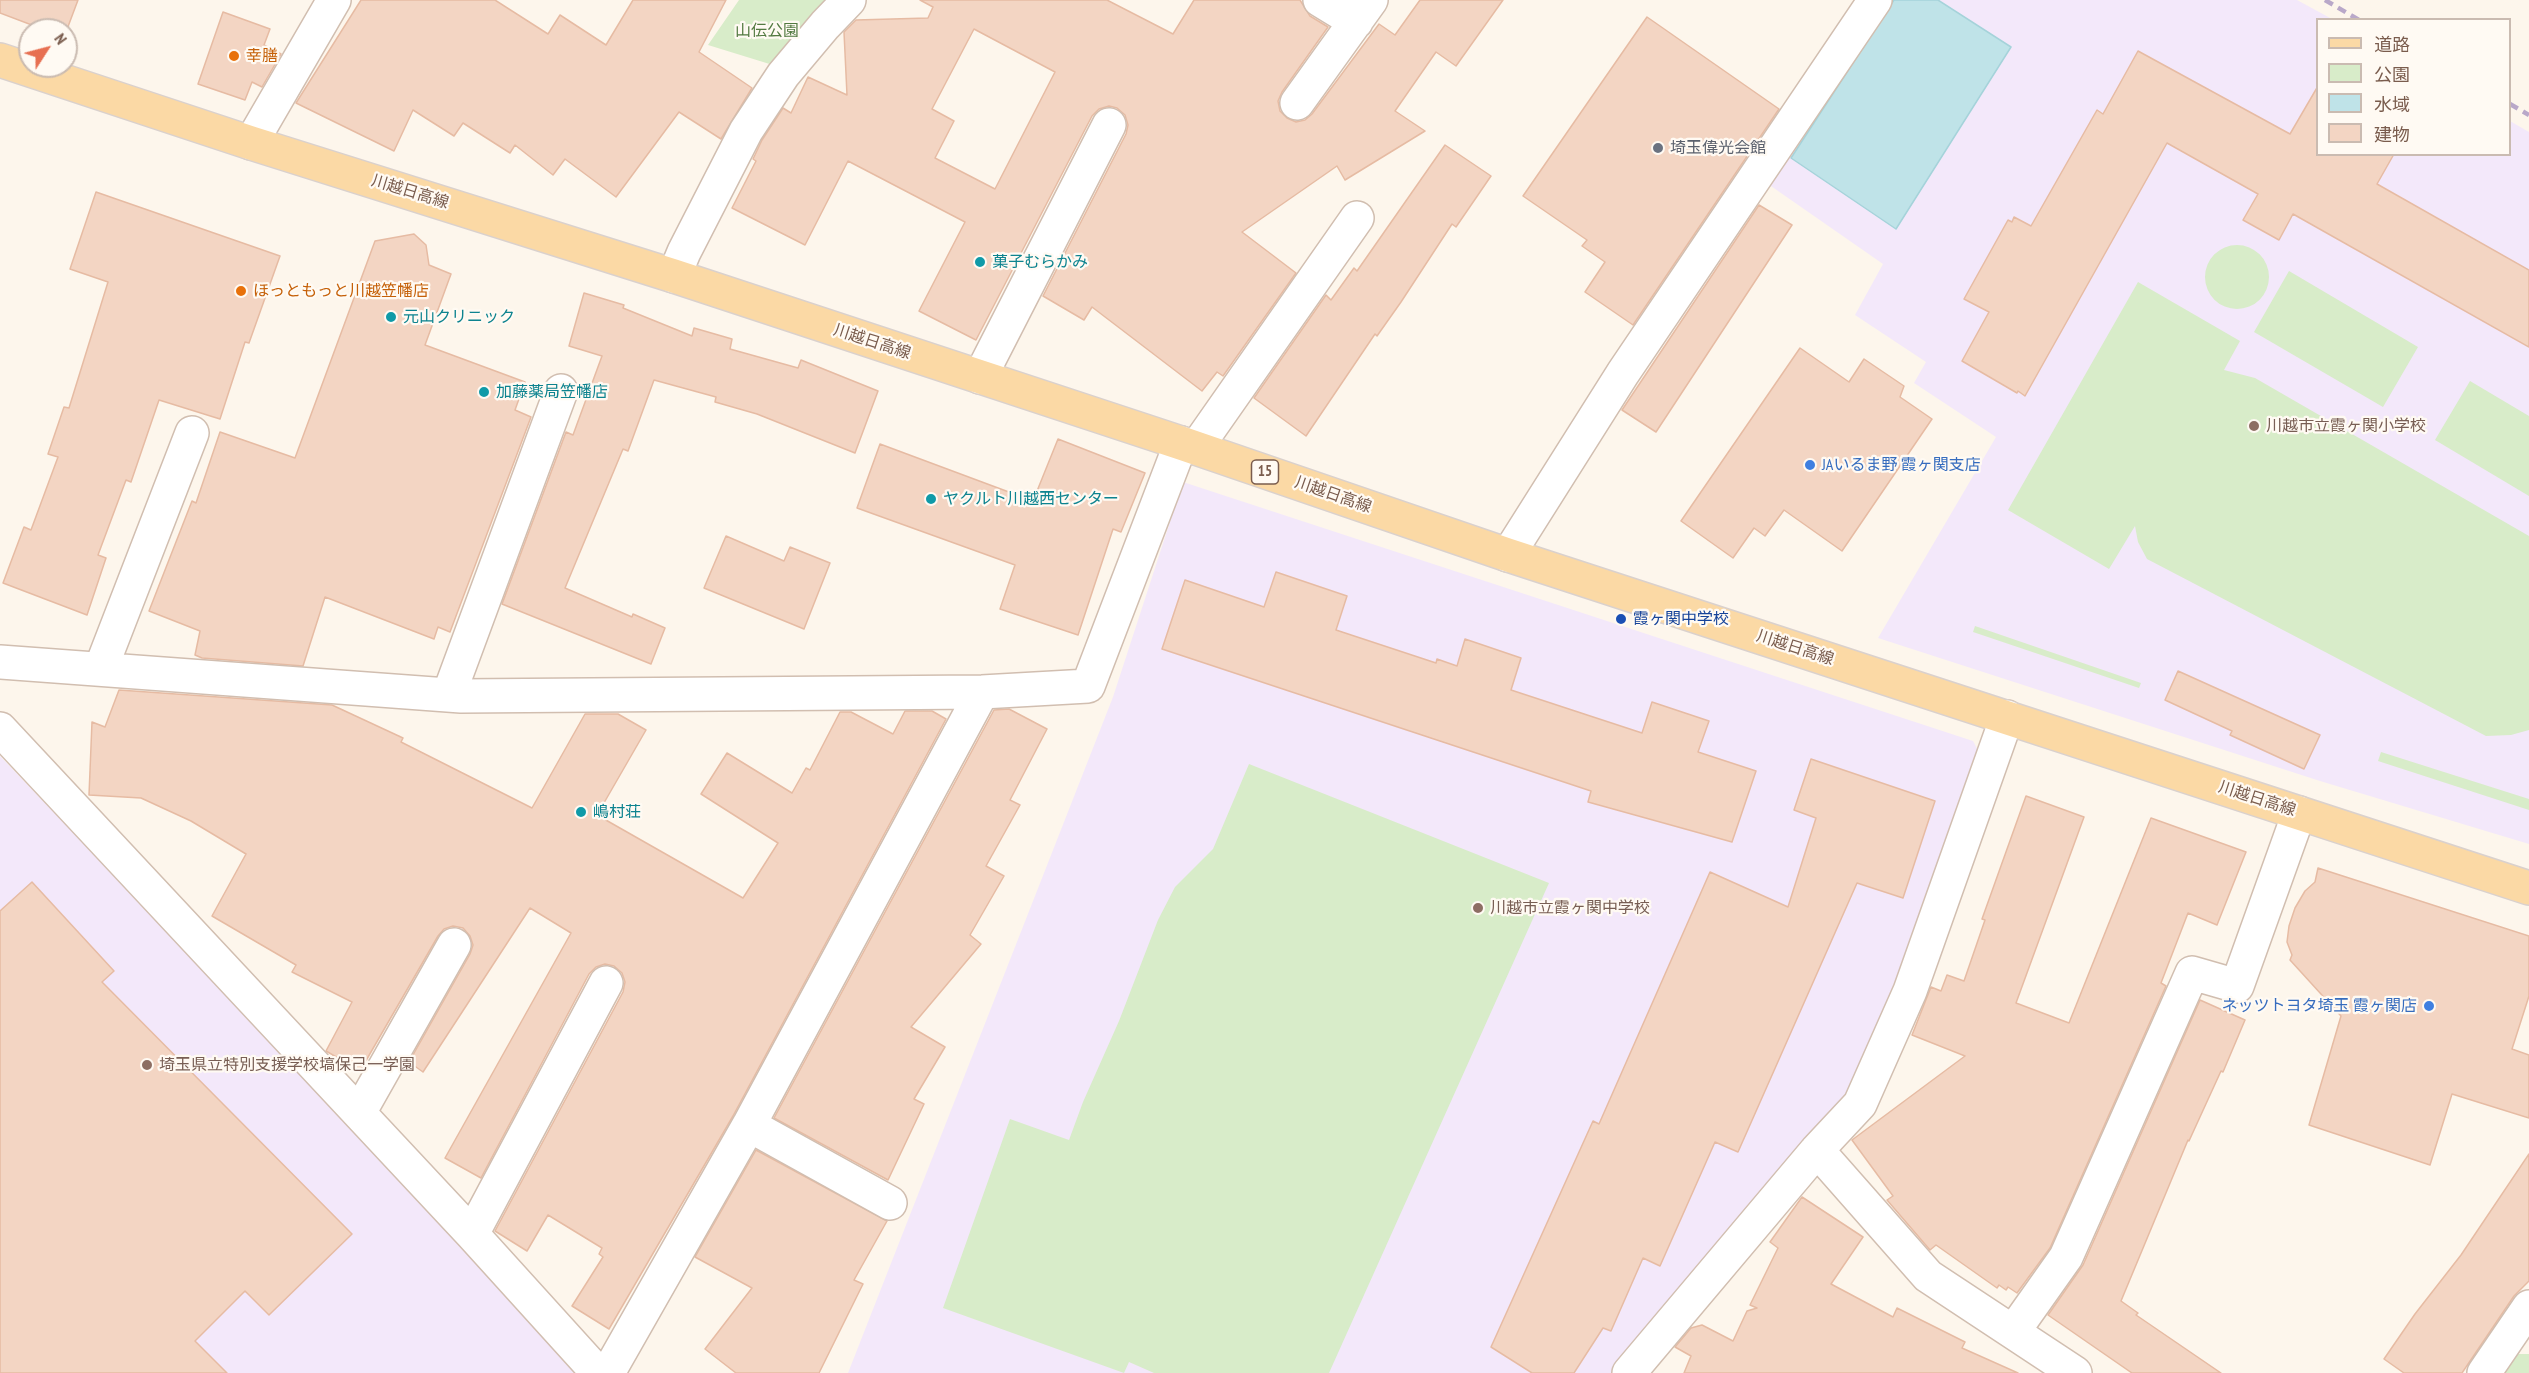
<!DOCTYPE html>
<meta charset="utf-8">
<style>
body{margin:0}
#map{position:relative;width:2529px;height:1373px;overflow:hidden;background:#fdf6ec;font-family:"PT Sans Narrow","Noto Sans JP",sans-serif}
canvas{display:block}
.legend{position:absolute;left:2316px;top:18px;width:195px;height:138px;box-sizing:border-box;background:#fffaf3;border:2px solid #cabbb1;margin:0;padding:8px 10px;list-style:none;font-size:18px;color:#7a5c4d}
.legend li{display:flex;align-items:center;gap:12px;height:30px}
.legend b{width:30px;border:2px solid #cabbb1}
.north{position:absolute;left:18px;top:18px;width:60px;height:60px;box-sizing:border-box;background:#fffaf3;border:2px solid #cabbb1;border-radius:50%;rotate:54deg;font-size:16px;font-weight:700;line-height:24px;text-align:center;color:#7a5c4d}
.north::after{content:'';display:block;margin:auto;width:21px;height:27px;background:#e76f51;clip-path:polygon(50% 0,100% 100%,50% 72%,0 100%)}
</style>
<div id="map">
<canvas width="2529" height="1373"></canvas>
<ul class="legend">
<li><b style="height:8px;background:#fbd9a5"></b>道路</li>
<li><b style="height:16px;background:#d8ecc9"></b>公園</li>
<li><b style="height:16px;background:#bfe3e8"></b>水域</li>
<li><b style="height:16px;background:#f3d5c3"></b>建物</li>
</ul>
<div class="north">N</div>
</div>
<script>
const ctx = document.querySelector('canvas').getContext('2d');
ctx.lineJoin = 'round';
function fill(path, color) {
  ctx.fillStyle = color;
  ctx.fill(path, 'evenodd');
}
function strokePath(path, color, width, dash) {
  ctx.strokeStyle = color;
  ctx.lineWidth = width;
  ctx.lineCap = dash ? 'butt' : 'round';
  ctx.setLineDash(dash || []);
  ctx.stroke(path);
}
function label(font, color, halo, rows, align = 'center') {
  ctx.font = font + ' "PT Sans Narrow","Noto Sans JP",sans-serif';
  ctx.lineWidth = 4.5;
  ctx.setLineDash([]);
  ctx.textBaseline = 'middle';
  ctx.strokeStyle = halo;
  ctx.fillStyle = color;
  for (const [text, x, y, turn = 0] of rows) {
    ctx.save();
    ctx.translate(x, y);
    ctx.rotate((+turn || 0) * Math.PI / 180);
    ctx.textAlign = isNaN(turn) ? turn : align;
    if (halo) ctx.strokeText(text, 0, 0);
    ctx.fillText(text, 0, 0);
    ctx.restore();
  }
}
const education = new Path2D(`
 M 1886,0 L 2297,0 L 2332,19 L 2318,20 L 2318,154 L 2510,154 L 2510,121 L 2529,132 L 2529,844 L 2320,781 L 1878,638 L 1996,437 L 1914,383 L 1926,362 L 1855,315 L 1883,264 L 1768,184 Z
 M 1183,482 L 1973,741 L 1981,756 L 1871,1060 L 1843,1106 L 1611,1373 L 848,1373 L 1113,697 Z
 M 0,756 L 589,1373 L 0,1373 Z`);
const green = new Path2D(`
 M 739,0 L 839,0 L 776,66 L 708,45 Z
 M2205 277a32 32 0 1 1 64 0a32 32 0 1 1-64 0Z
 M 2289,271 L 2418,347 L 2383,407 L 2254,332 Z
 M 2138,282 L 2240,341 L 2224,370 L 2255,378 L 2529,536 L 2529,730 L 2511,735 L 2486,736 L 2147,559 L 2138,542 L 2135,526 L 2109,569 L 2008,510 Z
 M 2470,381 L 2529,416 L 2529,496 L 2435,440 Z
 M 1975,626 L 2141,683 L 2139,688 L 1973,632 Z
 M 2381,752 L 2529,799 L 2529,810 L 2378,761 Z
 M 1249,764 L 1549,883 L 1329,1373 L 1154,1373 L 1129,1362 L 1124,1373 L 943,1308 L 1010,1119 L 1069,1140 L 1083,1102 L 1119,1021 L 1158,920 L 1175,887 L 1213,849 Z
 M 2515,1354 L 2529,1354 L 2529,1373 L 2501,1373 Z`);
const water = new Path2D(`
 M 1894,0 L 1938,0 L 2011,47 L 1896,229 L 1791,158 Z`);
const building = new Path2D(`
 M 0,0 L 78,0 L 66,32 L 66,30 L 45,30 L 0,13 Z
 M 361,0 L 495,0 L 548,34 L 560,15 L 606,45 L 633,0 L 726,0 L 699,52 L 752,88 L 721,139 L 679,112 L 616,197 L 565,159 L 553,175 L 515,145 L 510,153 L 463,123 L 454,136 L 413,110 L 394,151 L 296,103 Z
 M 920,0 L 1107,0 L 1173,34 L 1194,0 L 1300,0 L 1310,16 L 1328,27 L 1282,92 L 1278,101 L 1280,111 L 1287,118 L 1296,122 L 1305,120 L 1312,114 L 1379,24 L 1395,35 L 1420,0 L 1503,0 L 1456,66 L 1436,52 L 1395,111 L 1425,131 L 1345,180 L 1337,166 L 1242,232 L 1296,273 L 1223,376 L 1217,372 L 1202,391 L 1092,307 L 1084,320 L 1043,296 L 1126,134 L 1128,125 L 1125,115 L 1117,108 L 1109,106 L 1099,109 L 1092,116 L 976,340 L 919,311 L 965,222 L 848,161 L 805,245 L 732,208 L 756,161 L 753,159 L 762,140 L 783,108 L 791,113 L 808,77 L 847,95 L 844,32 L 856,20 L 928,18 L 933,7 ZM 974,29 L 1055,72 L 995,189 L 935,158 L 954,121 L 932,109 Z
 M 223,12 L 270,29 L 264,45 L 281,54 L 262,87 L 252,82 L 245,100 L 198,84 Z
 M 1647,17 L 1779,109 L 1633,325 L 1585,292 L 1605,262 L 1582,246 L 1587,240 L 1523,196 Z
 M 2138,51 L 2290,134 L 2318,86 L 2318,154 L 2394,154 L 2377,184 L 2529,270 L 2529,347 L 2293,214 L 2279,240 L 2243,220 L 2258,194 L 2167,143 L 2025,396 L 2018,391 L 2017,393 L 1962,361 L 1989,312 L 1964,299 L 2008,220 L 2012,222 L 2014,217 L 2031,226 L 2097,110 L 2103,114 Z
 M 1445,145 L 1491,176 L 1456,227 L 1452,224 L 1401,302 L 1377,336 L 1375,334 L 1306,436 L 1254,398 L 1326,295 L 1331,300 L 1354,268 L 1357,271 Z
 M 96,192 L 280,256 L 249,343 L 245,342 L 220,419 L 159,400 L 131,482 L 126,480 L 98,555 L 106,558 L 87,615 L 3,583 L 24,527 L 31,530 L 58,457 L 48,454 L 64,407 L 69,408 L 108,282 L 70,269 Z
 M 1759,205 L 1792,225 L 1656,432 L 1622,410 Z
 M 414,234 L 426,245 L 429,265 L 451,274 L 425,345 L 525,382 L 515,410 L 531,417 L 450,632 L 438,627 L 434,639 L 325,597 L 303,666 L 202,658 L 195,655 L 200,631 L 149,611 L 192,501 L 196,503 L 220,432 L 295,458 L 375,241 Z
 M 584,293 L 624,305 L 623,308 L 692,336 L 694,328 L 732,339 L 730,349 L 798,368 L 801,360 L 878,391 L 855,453 L 757,414 L 715,402 L 716,397 L 654,380 L 628,451 L 623,449 L 565,588 L 632,617 L 633,614 L 665,628 L 651,664 L 502,604 L 566,432 L 573,435 L 602,356 L 569,346 Z
 M 1800,348 L 1849,382 L 1864,359 L 1904,386 L 1900,397 L 1932,419 L 1842,551 L 1784,510 L 1765,536 L 1754,528 L 1733,558 L 1681,521 Z
 M 1058,439 L 1145,473 L 1121,532 L 1113,529 L 1078,635 L 1000,609 L 1015,565 L 857,508 L 880,444 L 1033,501 Z
 M 726,536 L 784,561 L 790,547 L 830,563 L 804,629 L 704,588 Z
 M 1276,572 L 1347,596 L 1336,630 L 1436,663 L 1437,659 L 1457,666 L 1465,639 L 1521,658 L 1511,690 L 1642,733 L 1652,702 L 1709,721 L 1698,752 L 1756,771 L 1732,842 L 1588,802 L 1591,791 L 1162,649 L 1185,580 L 1264,607 Z
 M 2178,671 L 2320,735 L 2304,769 L 2230,735 L 2232,731 L 2165,700 Z
 M 119,690 L 332,705 L 403,738 L 401,742 L 532,808 L 585,714 L 618,714 L 646,730 L 597,815 L 743,898 L 778,843 L 701,794 L 727,753 L 792,793 L 806,768 L 810,770 L 840,712 L 851,712 L 893,734 L 905,711 L 932,711 L 946,719 L 733,1116 L 609,1329 L 572,1306 L 603,1257 L 599,1254 L 602,1248 L 548,1215 L 527,1251 L 495,1231 L 623,992 L 625,982 L 622,973 L 614,966 L 605,964 L 596,967 L 589,974 L 481,1178 L 445,1158 L 571,933 L 530,908 L 423,1072 L 409,1062 L 470,954 L 473,945 L 470,936 L 463,928 L 453,926 L 444,929 L 438,936 L 360,1071 L 326,1051 L 352,1002 L 292,972 L 296,965 L 212,916 L 246,854 L 191,821 L 141,798 L 89,795 L 92,722 L 105,727 Z
 M 1009,709 L 1047,729 L 1010,800 L 1020,805 L 986,866 L 1004,876 L 970,935 L 981,944 L 911,1027 L 945,1047 L 914,1099 L 924,1104 L 888,1180 L 774,1118 L 994,710 Z
 M 1811,759 L 1935,801 L 1903,898 L 1857,883 L 1738,1152 L 1715,1142 L 1660,1266 L 1643,1258 L 1611,1331 L 1603,1328 L 1574,1373 L 1532,1373 L 1491,1347 L 1593,1121 L 1599,1124 L 1710,872 L 1788,907 L 1816,818 L 1794,810 Z
 M 2026,796 L 2084,817 L 2016,1003 L 2069,1023 L 2151,818 L 2246,852 L 2217,925 L 2188,913 L 2161,983 L 2166,986 L 2050,1248 L 2017,1293 L 2008,1287 L 2006,1290 L 1999,1285 L 1997,1288 L 1936,1245 L 1930,1250 L 1887,1200 L 1893,1196 L 1852,1140 L 1965,1056 L 1912,1035 L 1931,987 L 1941,991 L 1947,975 L 1964,981 L 1985,920 L 1982,919 Z
 M 2318,868 L 2529,936 L 2529,996 L 2512,1049 L 2529,1055 L 2529,1118 L 2452,1094 L 2430,1165 L 2309,1125 L 2341,1016 L 2290,960 L 2292,955 L 2287,942 L 2289,926 L 2295,908 L 2305,891 L 2315,882 Z
 M 32,882 L 114,971 L 102,982 L 352,1234 L 269,1315 L 245,1291 L 195,1341 L 227,1373 L 0,1373 L 0,911 Z
 M 2200,1000 L 2245,1020 L 2223,1072 L 2221,1071 L 2189,1141 L 2188,1140 L 2121,1301 L 2138,1313 L 2136,1315 L 2221,1373 L 2132,1373 L 2048,1315 L 2083,1265 Z
 M 756,1150 L 887,1221 L 854,1280 L 863,1284 L 819,1373 L 736,1373 L 705,1349 L 752,1288 L 695,1257 Z
 M 2529,1154 L 2529,1281 L 2514,1296 L 2462,1373 L 2404,1373 L 2384,1359 L 2415,1314 L 2461,1255 Z
 M 1802,1197 L 1863,1237 L 1831,1284 L 1893,1317 L 1897,1308 L 1965,1342 L 1962,1348 L 2018,1373 L 1684,1373 L 1691,1356 L 1675,1347 L 1691,1328 L 1702,1325 L 1733,1341 L 1747,1311 L 1757,1308 L 1750,1305 L 1778,1248 L 1770,1242 Z`);
const minor = new Path2D(`
 M 1320,0 L 1356,22
 M 1297,103 L 1371,0
 M 251,143 L 334,0
 M 674,276 L 684,252 L 746,131 L 783,75 L 825,25 L 849,0
 M 980,377 L 1109,125
 M 1196,448 L 1357,218
 M 1508,555 L 1623,373 L 1875,0
 M 0,662 L 461,696 L 982,692 L 1088,686 L 1181,443
 M 101,668 L 192,433
 M 449,694 L 561,391
 M 0,729 L 472,1234 L 598,1373
 M 359,1113 L 454,945
 M 749,1125 L 890,1203
 M 1817,1150 L 1928,1276 L 2075,1373
 M 472,1234 L 606,983
 M 2013,1332 L 2066,1257 L 2192,973 L 2237,986 L 2299,813
 M 608,1373 L 749,1125 L 982,692
 M 1629,1373 L 1817,1150 L 1860,1104 L 1910,991 L 2007,717
 M 2484,1373 L 2529,1307`);
const major = new Path2D(`
 M 0,60 L 251,143 L 674,276 L 1181,443 L 1508,555 L 2529,888`);
const rail = new Path2D(`
 M 2325,0 L 2359,20
 M 2510,104 L 2529,115`);
const markers = [
 [234,56,6,"#e8710a"],
 [1658,148,6,"#6b7280"],
 [980,262,6,"#0f9aa8"],
 [241,291,6,"#e8710a"],
 [391,317,6,"#0f9aa8"],
 [484,392,6,"#0f9aa8"],
 [2254,426,6,"#8d6e63"],
 [1810,465,6,"#3f7fe0"],
 [931,499,6,"#0f9aa8"],
 [1621,619,6,"#1a4fb4"],
 [581,812,6,"#0f9aa8"],
 [1478,908,6,"#8d6e63"],
 [2429,1006,6,"#3f7fe0"],
 [147,1065,6,"#8d6e63"]
];
const shields = [
 [1265,472,27]
];
const shieldNames = [
 ["15",1265,472]
];
const parkNames = [
 ["山伝公園",767,31]
];
const foodNames = [
 ["幸膳",246,56],
 ["ほっともっと川越笠幡店",253,291]
];
const worshipNames = [
 ["埼玉偉光会館",1670,148]
];
const streetNames = [
 ["川越日高線",410,192,17],
 ["川越日高線",872,342,18],
 ["川越日高線",1333,495,19],
 ["川越日高線",1795,648,18],
 ["川越日高線",2257,799,18]
];
const cultureNames = [
 ["菓子むらかみ",992,262],
 ["元山クリニック",403,317],
 ["加藤薬局笠幡店",496,392],
 ["ヤクルト川越西センター",943,499],
 ["嶋村荘",593,812]
];
const educationNames = [
 ["川越市立霞ヶ関小学校",2266,426],
 ["川越市立霞ヶ関中学校",1490,908],
 ["埼玉県立特別支援学校塙保己一学園",159,1065]
];
const shopNames = [
 ["JAいるま野 霞ヶ関支店",1822,465],
 ["ネッツトヨタ埼玉 霞ヶ関店",2417,1006,"right"]
];
const transitNames = [
 ["霞ヶ関中学校",1633,619]
];
fill(education, '#f3e8fa');
fill(green, '#d8ecc9');
fill(water, '#bfe3e8');
strokePath(water, '#a5d3da', 1.5);
fill(building, '#f3d5c3');
strokePath(building, '#e6bba3', 1.5);
strokePath(minor, '#d1beb0', 36);
strokePath(major, '#dad1cd', 36);
strokePath(minor, '#fff', 33);
strokePath(major, '#fbd9a5', 33);
strokePath(rail, '#b9a8c9', 4.5, [9, 6]);
for (const [x, y, r, color] of markers) {
  const dot = new Path2D();
  dot.arc(x, y, r, 0, 2 * Math.PI);
  ctx.fillStyle = color;
  ctx.fill(dot);
  strokePath(dot, '#fffaf3', 2);
}
for (const [x, y, w] of shields) {
  const box = new Path2D();
  box.roundRect(x - w / 2, y - 12, w, 24, 4.5);
  ctx.fillStyle = '#fffaf3';
  ctx.fill(box);
  strokePath(box, '#7a5c4d', 1.5);
}
label('bold 15px', '#7a5c4d', null, shieldNames);
label('16px', '#537a41', '#fffaf3', parkNames);
label('16px', '#c56008', '#fffaf3', foodNames, 'left');
label('16px', '#5b616d', '#fffaf3', worshipNames, 'left');
label('16px', '#7a5c4d', '#fffaf3', streetNames);
label('16px', '#0d838f', '#fffaf3', cultureNames, 'left');
label('16px', '#785e54', '#fffaf3', educationNames, 'left');
label('16px', '#366cbe', '#fffaf3', shopNames, 'left');
label('16px', '#164399', '#fffaf3', transitNames, 'left');
</script>
